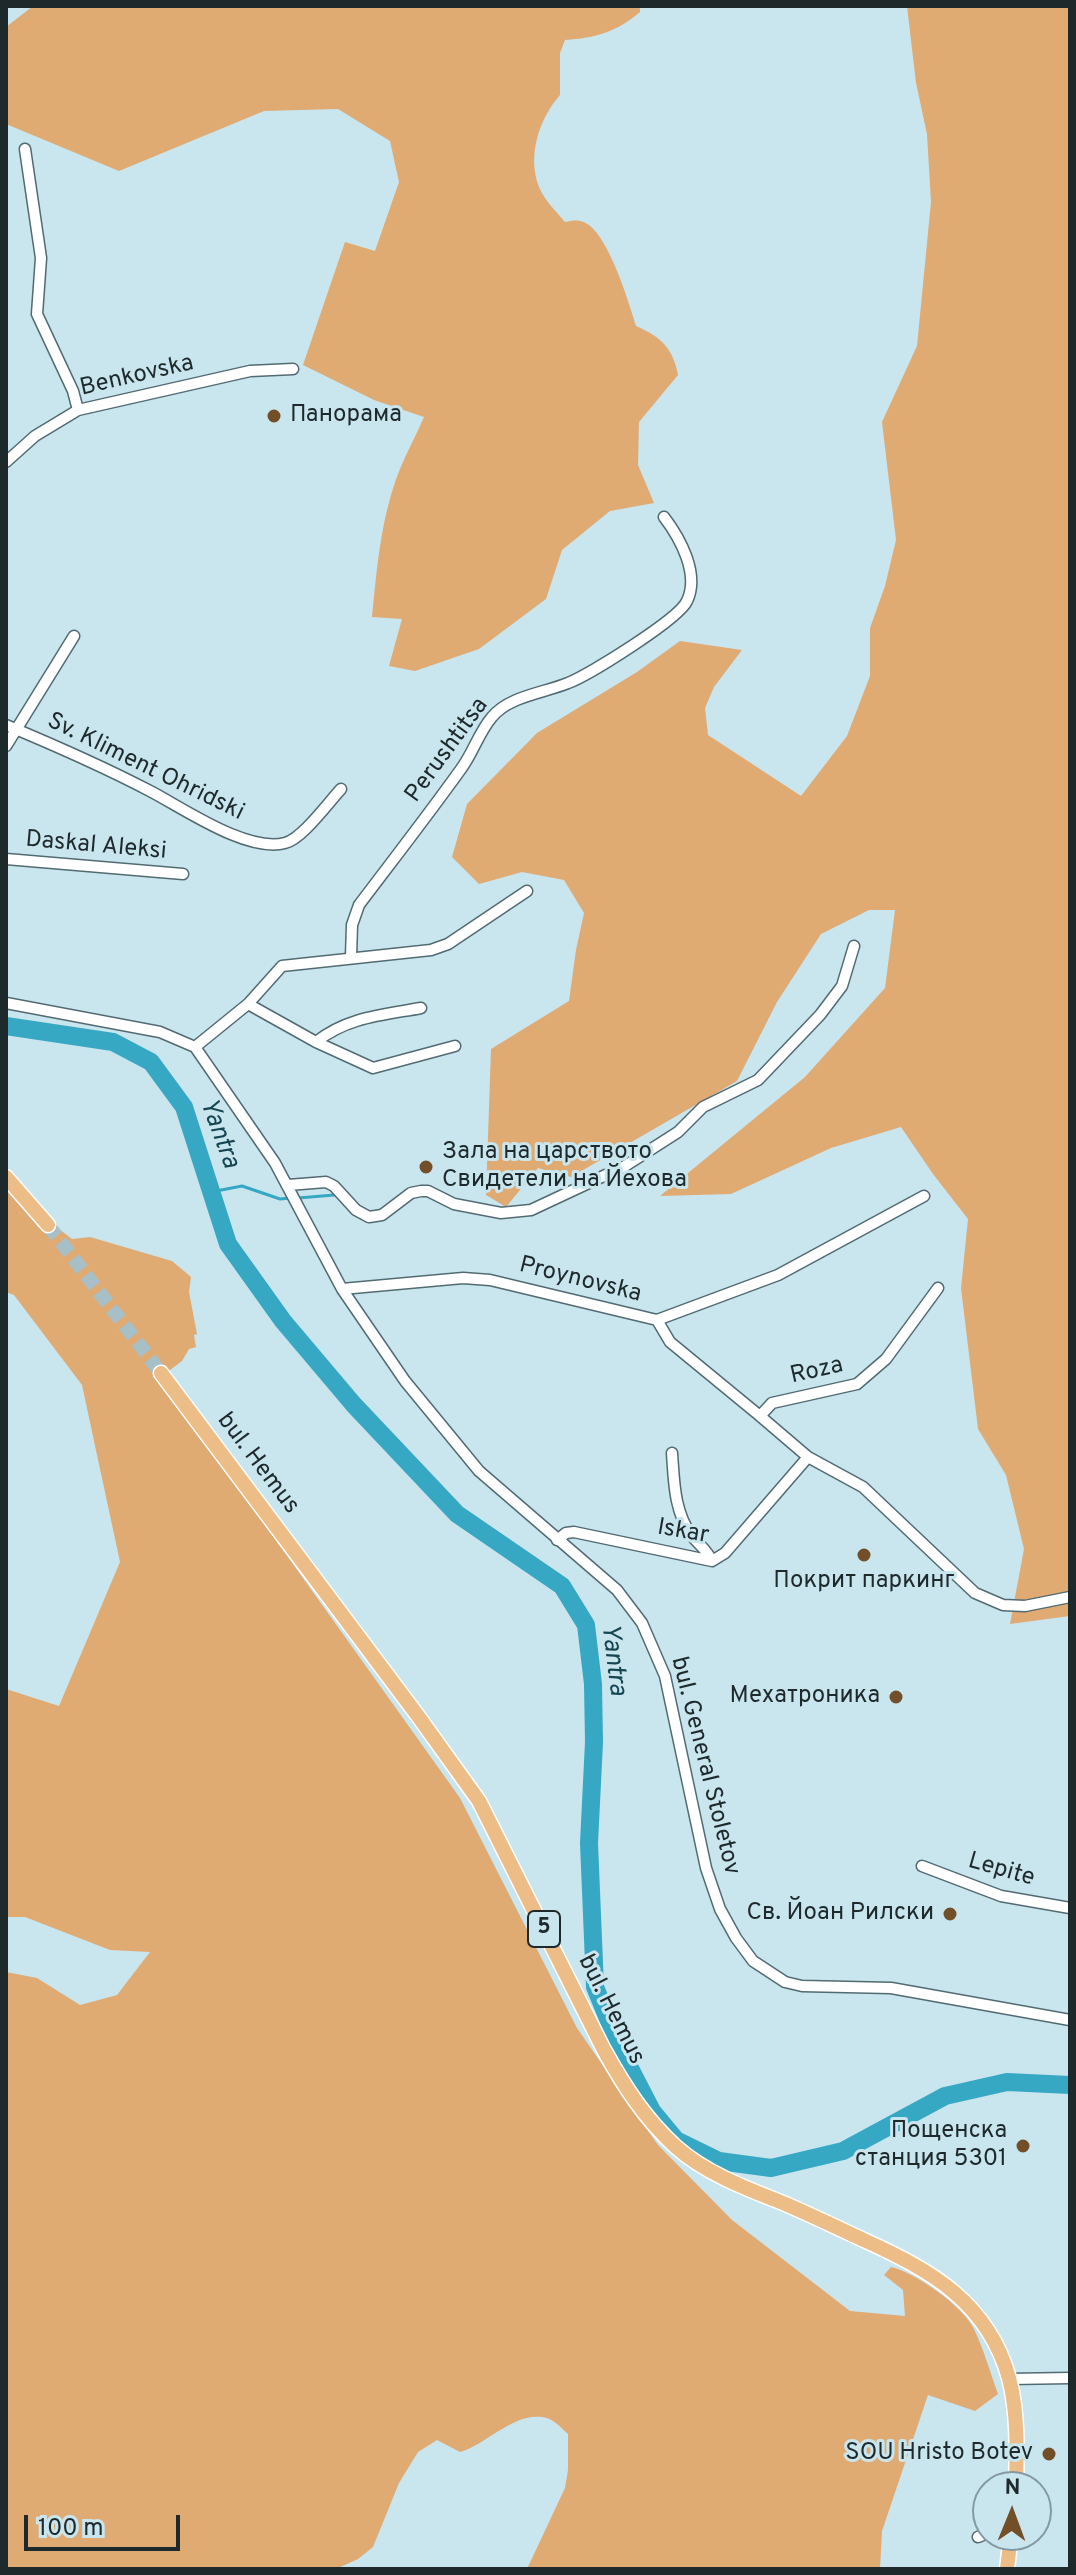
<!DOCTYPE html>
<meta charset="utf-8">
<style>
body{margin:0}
#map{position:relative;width:1076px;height:2575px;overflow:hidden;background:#c9e5ee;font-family:Overpass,sans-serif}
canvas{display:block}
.frame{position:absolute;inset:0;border:8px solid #1e292c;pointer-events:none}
.north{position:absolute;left:972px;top:2471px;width:80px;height:80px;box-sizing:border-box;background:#c9e5ee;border:2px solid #859aa0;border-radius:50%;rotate:1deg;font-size:22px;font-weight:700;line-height:32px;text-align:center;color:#1e292c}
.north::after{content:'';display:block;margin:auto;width:28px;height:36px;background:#734f29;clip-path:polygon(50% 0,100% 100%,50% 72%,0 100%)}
.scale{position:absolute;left:24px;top:2515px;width:156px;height:36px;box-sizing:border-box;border:4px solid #1e292c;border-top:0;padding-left:10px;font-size:24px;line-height:28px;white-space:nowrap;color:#1e292c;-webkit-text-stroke:6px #c9e5ee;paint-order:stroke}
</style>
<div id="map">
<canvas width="1076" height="2575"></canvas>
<div class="frame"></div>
<div class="north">N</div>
<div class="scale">100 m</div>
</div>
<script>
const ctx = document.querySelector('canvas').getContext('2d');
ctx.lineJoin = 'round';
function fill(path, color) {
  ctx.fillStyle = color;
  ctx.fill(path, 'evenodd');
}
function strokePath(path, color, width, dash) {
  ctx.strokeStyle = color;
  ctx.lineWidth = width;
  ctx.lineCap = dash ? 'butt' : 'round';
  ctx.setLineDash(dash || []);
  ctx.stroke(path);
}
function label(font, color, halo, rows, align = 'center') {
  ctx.font = font + ' Overpass,sans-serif';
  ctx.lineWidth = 6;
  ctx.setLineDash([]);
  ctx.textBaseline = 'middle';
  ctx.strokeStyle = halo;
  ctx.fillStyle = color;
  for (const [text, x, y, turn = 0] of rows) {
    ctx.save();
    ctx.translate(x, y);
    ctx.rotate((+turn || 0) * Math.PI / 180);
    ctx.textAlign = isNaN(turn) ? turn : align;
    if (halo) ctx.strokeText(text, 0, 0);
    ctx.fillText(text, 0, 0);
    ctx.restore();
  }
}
const green = new Path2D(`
 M 33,6 L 640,6 L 640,12 C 617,32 595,38 565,40 L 560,53 L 560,95 C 539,119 527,156 539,187 C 544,200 557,212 565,222 C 574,220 581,219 589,225 C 610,241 628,300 636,326 C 661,337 673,348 678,375 L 639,422 L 638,465 L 654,503 L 610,511 L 562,550 L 546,599 L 479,649 L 415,671 L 389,666 L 402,619 L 372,617 C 377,567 381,516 400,469 C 407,451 417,434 424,417 L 374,400 L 303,365 L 345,242 L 375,251 L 399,182 L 390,141 L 338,109 L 264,111 L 119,171 L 6,124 L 6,27 Z
 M 907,6 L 1070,6 L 1070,1616 L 1010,1624 L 1024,1549 L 1006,1475 L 978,1429 L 961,1288 L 968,1219 L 933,1174 L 901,1127 L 831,1148 L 731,1194 L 660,1196 L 805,1077 L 885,988 L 895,910 L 869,910 L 821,934 L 777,1002 L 737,1081 L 571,1177 L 538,1168 L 506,1207 L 486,1195 L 491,1049 L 569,1001 L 576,950 L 584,913 L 564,880 L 522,872 L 479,884 L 452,857 L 467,804 L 537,733 L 637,672 L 680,641 L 742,650 L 714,687 L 705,708 L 708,735 L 801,796 L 847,736 L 870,676 L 870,628 L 885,586 L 896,540 L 882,422 L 917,346 L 931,202 L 927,134 L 916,83 Z
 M 6,1188 L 72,1239 L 90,1237 L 172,1261 L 191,1277 L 189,1292 L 197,1334 L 194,1335 L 196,1347 L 189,1349 L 182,1361 L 158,1379 L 218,1459 L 460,1798 L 577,2028 L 658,2145 L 732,2220 L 850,2311 L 905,2316 L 903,2290 L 884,2275 L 891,2267 C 915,2272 964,2307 974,2329 C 984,2350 990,2372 998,2394 L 975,2411 L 928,2395 L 882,2531 L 880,2569 L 527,2569 L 565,2488 L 568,2470 L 568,2434 C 560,2427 553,2418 542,2417 C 513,2413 487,2444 460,2452 L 437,2440 L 418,2452 L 399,2483 L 373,2547 L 358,2559 L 336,2569 L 6,2569 L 6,1972 L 37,1978 L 80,2005 L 117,1995 L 150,1952 L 110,1950 L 25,1917 L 6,1917 L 6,1689 L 59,1706 L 120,1562 L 82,1385 L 14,1295 L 6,1292 Z`);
const stream = new Path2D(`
 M 211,1192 L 242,1186 L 280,1199 L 290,1198
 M 298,1198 L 334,1195`);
const river = new Path2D(`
 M 6,1026 L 113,1042 L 151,1062 L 184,1107 L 228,1244 L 283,1321 L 354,1405 L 457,1514 L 562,1586 L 586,1625 L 593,1684 L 594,1742 L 589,1843 L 595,1987 L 622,2053 L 652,2111 L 676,2140 L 719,2161 L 771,2168 L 843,2151 L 945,2096 L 1007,2082 L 1070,2085`);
const majorTunnel = new Path2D(`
 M 48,1225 L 161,1373`);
const minor = new Path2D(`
 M 25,149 L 41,258 L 37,314 L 73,391 L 78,410
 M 6,462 L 35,436 L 78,410 L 250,371 L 293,369
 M 6,725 C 54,745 104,767 150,791 C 183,808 247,853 285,843 C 302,839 328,803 341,789
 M 6,746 L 74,636
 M 6,859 L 183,874
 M 351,957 L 352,925 L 359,905 C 393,860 428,815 461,769 C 473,753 479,732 492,717 C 509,696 544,693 568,683 C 589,675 679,619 687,601 C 700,574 680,538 664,517
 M 6,1003 L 160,1032 L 195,1047 L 275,1163 L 342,1289 L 405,1381 L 479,1471 L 617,1590 L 642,1623 L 665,1676 L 706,1868 L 720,1909 L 736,1938 L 753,1961 L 785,1982 L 802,1986 L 891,1988 L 1070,2020
 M 248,1004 L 316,1042 L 373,1068 L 455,1046
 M 316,1042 C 347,1017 383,1015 421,1008
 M 195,1047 L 248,1004 L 282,966 L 431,950 L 448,944 L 527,891
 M 288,1185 L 326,1182 L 334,1186 L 356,1210 L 369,1217 L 382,1215 L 411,1193 L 421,1191 L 428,1191 L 454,1204 L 501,1213 L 531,1210 L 625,1166 L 678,1132 L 703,1107 L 758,1080 L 820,1015 L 842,986 L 854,946
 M 342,1289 L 463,1278 L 490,1280 L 657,1320 L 778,1275 L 924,1196
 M 657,1320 L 670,1342 L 760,1416 L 772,1403 L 857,1384 L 886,1359 L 938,1288
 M 760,1416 L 808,1457 L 863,1487 L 975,1593 L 1003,1605 L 1025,1606 L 1070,1597
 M 672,1453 C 674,1481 674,1512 692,1536 C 699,1545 707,1550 712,1561
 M 557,1540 L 566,1533 L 574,1532 L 712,1561 L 725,1553 L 808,1457
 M 922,1866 L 1001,1896 L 1070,1908
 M 1009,2379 L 1070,2378
 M 978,2537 L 988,2533`);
const major = new Path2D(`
 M 6,1177 L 48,1225
 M 161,1373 L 418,1716 L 479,1801 L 604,2050 C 624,2086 645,2119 676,2147 C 705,2173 747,2189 783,2203 C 811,2215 838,2228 866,2241 C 932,2271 988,2303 1009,2378 C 1018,2412 1017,2452 1016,2487
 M 1007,2569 L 1011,2535`);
const markers = [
 [274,416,8,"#734f29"],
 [426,1167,8,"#734f29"],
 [864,1555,8,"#734f29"],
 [896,1697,8,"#734f29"],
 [950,1914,8,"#734f29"],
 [1023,2146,8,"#734f29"],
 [1049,2454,8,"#734f29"]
];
const shields = [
 [544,1929,32]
];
const shieldNames = [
 ["5",544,1929]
];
const streetNames = [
 ["Benkovska",137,377,-13],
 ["Perushtitsa",448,751,-54],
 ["Sv. Kliment Ohridski",145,768,26],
 ["Daskal Aleksi",96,847,5],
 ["Proynovska",580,1281,14],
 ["Roza",817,1372,-13],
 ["bul. Hemus",257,1464,53],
 ["Iskar",683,1533,10],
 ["bul. General Stoletov",704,1766,76],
 ["Lepite",1001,1871,16],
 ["bul. Hemus",610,2010,63]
];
const poiNames = [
 ["Панорама",290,416,"left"],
 ["Зала на царството",442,1153,"left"],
 ["Свидетели на Йехова",442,1181,"left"],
 ["Покрит паркинг",864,1582,"center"],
 ["Мехатроника",880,1697],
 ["Св. Йоан Рилски",934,1914],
 ["Пощенска",1007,2132],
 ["станция 5301",1007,2160],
 ["SOU Hristo Botev",1033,2454]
];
const waterNames = [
 ["Yantra",218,1134,70],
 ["Yantra",612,1660,83]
];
fill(green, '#e0aa73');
strokePath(stream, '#36a8c4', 3);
strokePath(river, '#36a8c4', 18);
strokePath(majorTunnel, '#a7bfc7', 14, [14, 7]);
strokePath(minor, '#526b72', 13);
strokePath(major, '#fff', 17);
strokePath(minor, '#fff', 10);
strokePath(major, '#ecbd87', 14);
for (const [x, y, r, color] of markers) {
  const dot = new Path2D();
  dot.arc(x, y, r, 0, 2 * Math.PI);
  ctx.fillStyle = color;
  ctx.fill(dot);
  strokePath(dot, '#c9e5ee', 3);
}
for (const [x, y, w] of shields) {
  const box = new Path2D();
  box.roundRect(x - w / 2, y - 18, w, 36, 6);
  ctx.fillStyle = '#c9e5ee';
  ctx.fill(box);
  strokePath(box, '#1e292c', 2);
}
label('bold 22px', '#1e292c', null, shieldNames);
label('24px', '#1e292c', '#c9e5ee', streetNames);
label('24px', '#1e292c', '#c9e5ee', poiNames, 'right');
label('italic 26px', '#144551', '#c9e5ee', waterNames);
</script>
